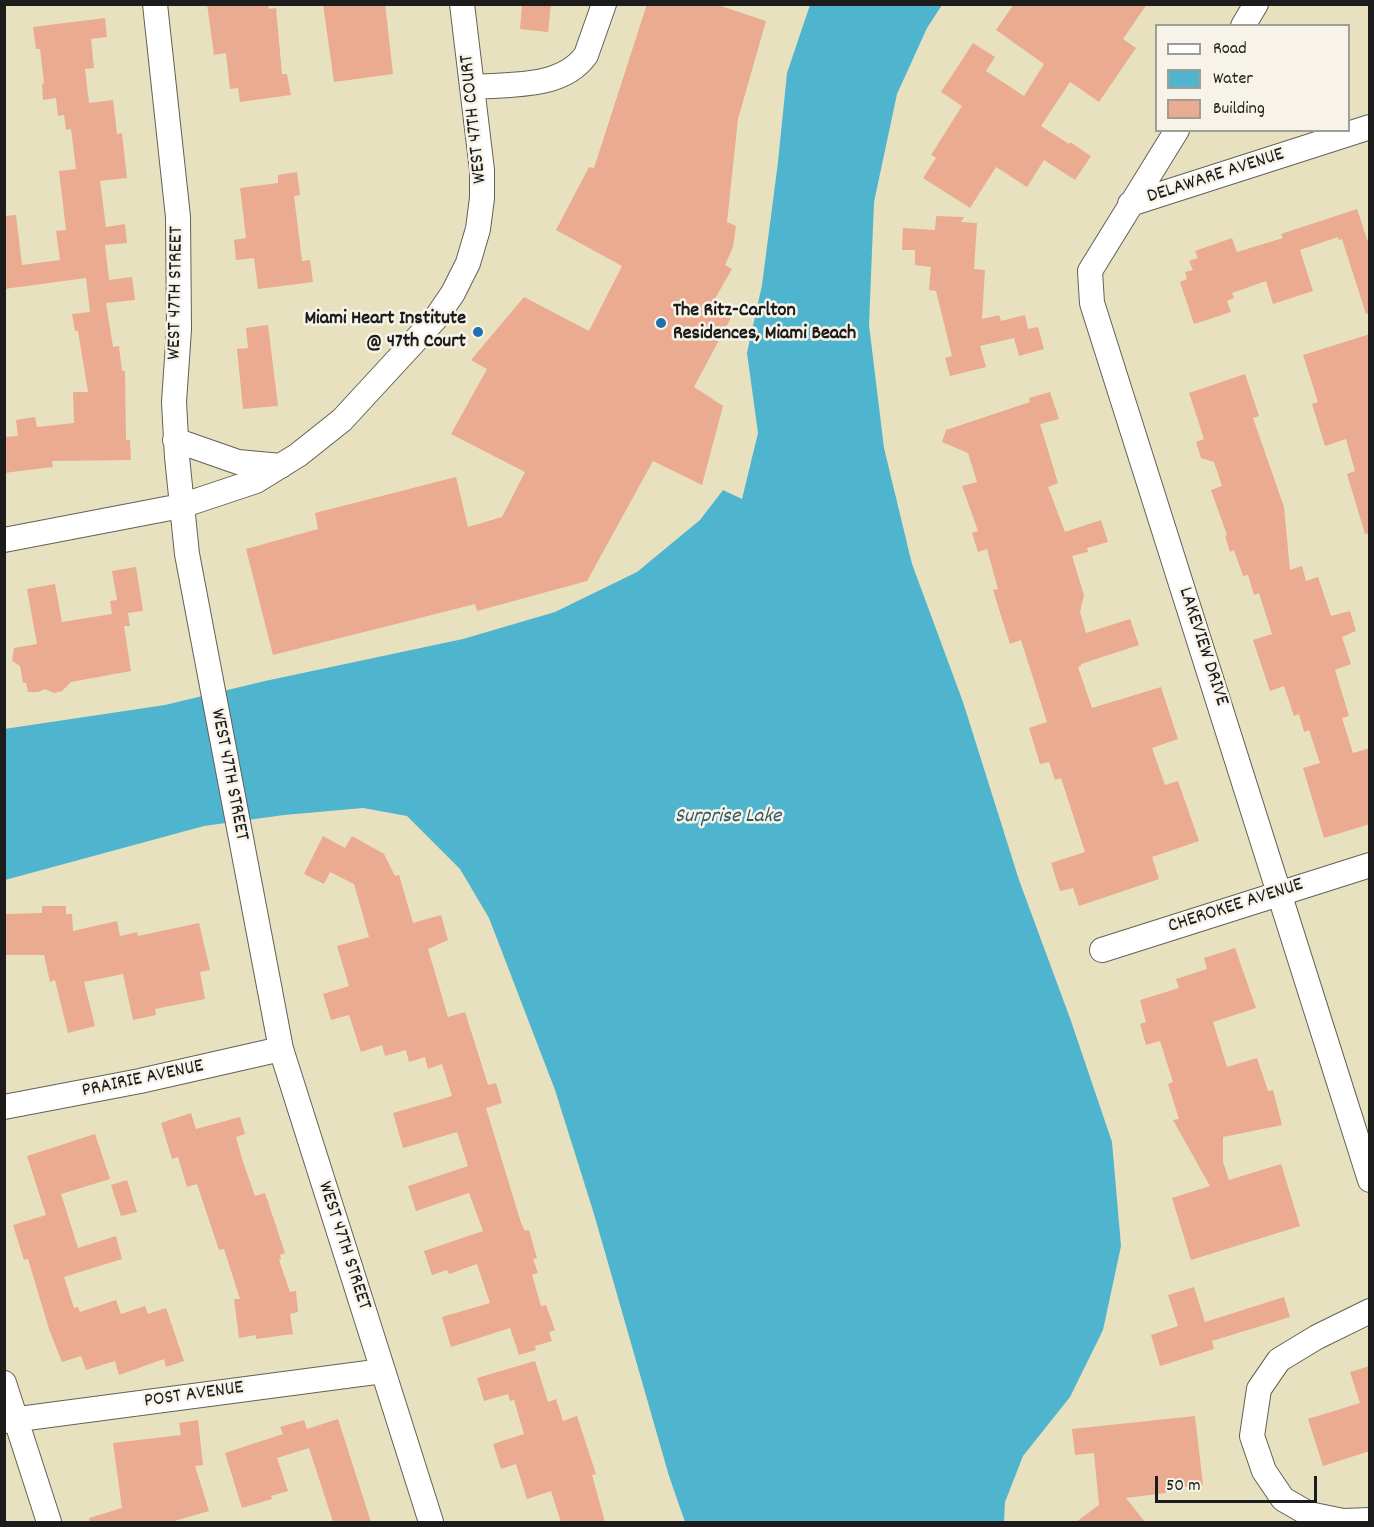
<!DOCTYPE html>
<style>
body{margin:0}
#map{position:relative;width:1374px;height:1527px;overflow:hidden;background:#e8e1bf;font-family:Dekko,sans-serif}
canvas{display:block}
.frame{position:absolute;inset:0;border:6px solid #1c1c1c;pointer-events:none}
.legend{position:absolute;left:1155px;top:24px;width:195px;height:108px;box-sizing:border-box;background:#f7f3e8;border:2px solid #9f9d96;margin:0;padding:8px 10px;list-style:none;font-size:18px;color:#1c1c1c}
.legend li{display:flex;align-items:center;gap:12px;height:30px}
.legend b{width:30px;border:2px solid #9f9d96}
.scale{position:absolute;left:1155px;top:1476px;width:162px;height:27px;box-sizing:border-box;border:3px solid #1c1c1c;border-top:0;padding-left:8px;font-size:18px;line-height:21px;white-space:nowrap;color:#1c1c1c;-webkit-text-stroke:4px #f7f3e8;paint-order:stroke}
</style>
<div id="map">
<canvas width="1374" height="1527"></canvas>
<div class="frame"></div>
<ul class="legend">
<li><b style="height:8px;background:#fff"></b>Road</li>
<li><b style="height:16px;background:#4fb4ce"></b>Water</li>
<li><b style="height:16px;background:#eaab90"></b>Building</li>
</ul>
<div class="scale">50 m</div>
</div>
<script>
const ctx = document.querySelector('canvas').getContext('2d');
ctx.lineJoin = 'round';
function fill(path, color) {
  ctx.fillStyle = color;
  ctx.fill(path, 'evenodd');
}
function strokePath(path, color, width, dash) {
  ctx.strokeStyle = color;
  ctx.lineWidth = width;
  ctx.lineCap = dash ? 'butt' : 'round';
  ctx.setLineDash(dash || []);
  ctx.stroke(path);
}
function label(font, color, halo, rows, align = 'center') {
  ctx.font = font + ' Dekko,sans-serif';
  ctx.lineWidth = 5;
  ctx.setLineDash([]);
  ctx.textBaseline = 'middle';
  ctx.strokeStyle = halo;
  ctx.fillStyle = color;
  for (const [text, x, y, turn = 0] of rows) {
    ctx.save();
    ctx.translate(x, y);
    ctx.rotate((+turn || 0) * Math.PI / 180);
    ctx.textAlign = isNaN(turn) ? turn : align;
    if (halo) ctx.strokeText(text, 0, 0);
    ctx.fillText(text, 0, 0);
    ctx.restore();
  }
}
const water = new Path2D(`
 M 810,5 L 942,5 L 927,28 L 897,94 L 874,202 L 869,325 L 884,448 L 912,564 L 963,702 L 1019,880 L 1071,1021 L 1112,1142 L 1121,1246 L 1103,1330 L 1070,1397 L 1023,1456 L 1005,1502 L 1004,1522 L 685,1522 L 669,1476 L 594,1214 L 555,1090 L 489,918 L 460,869 L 407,816 L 363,808 L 284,815 L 204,826 L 5,880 L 4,729 L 165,705 L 265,681 L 463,639 L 555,612 L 637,572 L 700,520 L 723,490 L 742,499 L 758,433 L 747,353 L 762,285 L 778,162 L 787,73 Z`);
const building = new Path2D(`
 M 207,4 L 268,4 L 269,9 L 276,8 L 282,74 L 287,74 L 291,95 L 240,102 L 238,88 L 230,89 L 226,53 L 214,55 Z
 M 323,4 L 385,4 L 393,74 L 334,82 Z
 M 522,4 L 551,4 L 548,32 L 520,29 Z
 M 647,4 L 715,4 L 766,21 L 738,119 L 727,222 L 736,226 L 733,247 L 725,265 L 732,269 L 713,302 L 733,314 L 694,387 L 723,406 L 702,485 L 653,461 L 587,581 L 477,611 L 475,604 L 273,655 L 246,549 L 318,529 L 315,513 L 456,477 L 468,527 L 502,517 L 525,472 L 451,434 L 487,369 L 471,360 L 524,297 L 589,331 L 622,266 L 556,230 L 589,167 L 594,168 Z
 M 1014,4 L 1147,4 L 1123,39 L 1136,48 L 1099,102 L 1070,82 L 1041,126 L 1069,144 L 1070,142 L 1091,156 L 1075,180 L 1044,160 L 1027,187 L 996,167 L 970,208 L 923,178 L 936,158 L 931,155 L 962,106 L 941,92 L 973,43 L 995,57 L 986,71 L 1024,96 L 1044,64 L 996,30 Z
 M 105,18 L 107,37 L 91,39 L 94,68 L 85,69 L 89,103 L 113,100 L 117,134 L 122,133 L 127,178 L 100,181 L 106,227 L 125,224 L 127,243 L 105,245 L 109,280 L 132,277 L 135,300 L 106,303 L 113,347 L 119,346 L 122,371 L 125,371 L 126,440 L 130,440 L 131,460 L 52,461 L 53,467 L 4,473 L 4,437 L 18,436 L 16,420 L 35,417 L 37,427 L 74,423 L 73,392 L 88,392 L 78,331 L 75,331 L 72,314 L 90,312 L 86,278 L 4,289 L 4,216 L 16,215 L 22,265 L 60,260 L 56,231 L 66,230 L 59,171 L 76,169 L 71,129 L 66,130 L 64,115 L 58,116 L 56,98 L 43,100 L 42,84 L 44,83 L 40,49 L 36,49 L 33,27 Z
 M 297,172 L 300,195 L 294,196 L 302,261 L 310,260 L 313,282 L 258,289 L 254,258 L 236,260 L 234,240 L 246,238 L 240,188 L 278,183 L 278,175 Z
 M 1357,209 L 1370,248 L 1370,313 L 1366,314 L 1342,239 L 1339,240 L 1338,237 L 1300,250 L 1313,291 L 1273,304 L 1266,281 L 1232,293 L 1234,298 L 1227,301 L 1231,312 L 1194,324 L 1180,282 L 1187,279 L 1185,272 L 1193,270 L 1189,261 L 1198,258 L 1195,251 L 1232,238 L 1237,252 L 1283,238 L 1281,234 Z
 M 936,216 L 964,217 L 961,222 L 977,223 L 974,269 L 985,270 L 982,319 L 999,315 L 1001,321 L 1025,315 L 1028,329 L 1038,327 L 1044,349 L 1019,356 L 1014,338 L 980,346 L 986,367 L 950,376 L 945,358 L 952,356 L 936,291 L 929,290 L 931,267 L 915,265 L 915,250 L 902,250 L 903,228 L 935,230 Z
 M 268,325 L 278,406 L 243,409 L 237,349 L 248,348 L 246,328 Z
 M 1370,334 L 1370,533 L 1365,534 L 1347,474 L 1355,471 L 1346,439 L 1325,446 L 1312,404 L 1318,402 L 1303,355 Z
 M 1245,374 L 1259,416 L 1253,418 L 1284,507 L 1290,570 L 1302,566 L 1306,581 L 1318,577 L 1331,616 L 1350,611 L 1356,631 L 1342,637 L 1351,664 L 1335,670 L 1349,716 L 1342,718 L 1353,753 L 1370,748 L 1370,824 L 1324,838 L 1303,768 L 1320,763 L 1309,730 L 1304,732 L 1299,714 L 1294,716 L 1284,686 L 1270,691 L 1253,640 L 1272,634 L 1259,593 L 1254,595 L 1248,575 L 1243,576 L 1234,550 L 1230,552 L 1225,536 L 1227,535 L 1211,490 L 1222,486 L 1214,462 L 1201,458 L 1196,442 L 1204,439 L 1189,393 Z
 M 1050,392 L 1059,419 L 1040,424 L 1058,483 L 1048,487 L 1065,532 L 1101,520 L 1108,542 L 1087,548 L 1088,552 L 1072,556 L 1084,595 L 1080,612 L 1086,633 L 1130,619 L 1139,645 L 1081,664 L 1081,666 L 1078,667 L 1092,708 L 1161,687 L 1178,739 L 1152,748 L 1165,785 L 1178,781 L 1199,841 L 1152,857 L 1159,879 L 1079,906 L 1073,888 L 1060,891 L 1051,863 L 1085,852 L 1061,778 L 1055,780 L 1049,762 L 1040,764 L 1029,728 L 1047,722 L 1021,640 L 1010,644 L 993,590 L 998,589 L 987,549 L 978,552 L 972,533 L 978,531 L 962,486 L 977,482 L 968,453 L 942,442 L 946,430 L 1030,402 L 1029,398 Z
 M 136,567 L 143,611 L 128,613 L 130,626 L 124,626 L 131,671 L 71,682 L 62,691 L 54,693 L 45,689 L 38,692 L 28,692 L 26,683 L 23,683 L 20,666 L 12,661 L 14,648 L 37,644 L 27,589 L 55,584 L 62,622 L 112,614 L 110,601 L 117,600 L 112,571 Z
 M 323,836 L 345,848 L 352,836 L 384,854 L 395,876 L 399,875 L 413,923 L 441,915 L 448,940 L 428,949 L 448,1017 L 465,1012 L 488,1085 L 496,1083 L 502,1103 L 486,1108 L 521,1223 L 525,1231 L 529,1230 L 537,1258 L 533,1259 L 538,1273 L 532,1275 L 541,1306 L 546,1305 L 555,1330 L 549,1332 L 552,1341 L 535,1346 L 536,1350 L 519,1355 L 510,1328 L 451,1347 L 442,1317 L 490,1303 L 477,1264 L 449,1274 L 447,1270 L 432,1275 L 424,1251 L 483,1231 L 469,1193 L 416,1211 L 408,1186 L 468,1166 L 457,1132 L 403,1148 L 393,1113 L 452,1096 L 442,1064 L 428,1069 L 425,1057 L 409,1062 L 406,1050 L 385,1056 L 382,1045 L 361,1052 L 349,1015 L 331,1020 L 323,994 L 349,986 L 337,946 L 369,937 L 354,884 L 330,872 L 324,884 L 304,874 Z
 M 42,906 L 66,906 L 66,914 L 72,914 L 73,931 L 117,921 L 120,936 L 137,932 L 138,936 L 199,923 L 210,970 L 200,972 L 205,999 L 155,1009 L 156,1015 L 133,1020 L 123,974 L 84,982 L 95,1026 L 68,1033 L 55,980 L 50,982 L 44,955 L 4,955 L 4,914 L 42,913 Z
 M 1235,948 L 1256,1008 L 1213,1022 L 1227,1067 L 1257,1058 L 1268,1091 L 1273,1090 L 1282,1125 L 1223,1137 L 1223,1162 L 1229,1180 L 1281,1164 L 1300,1226 L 1191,1260 L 1172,1198 L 1210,1186 L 1173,1120 L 1179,1119 L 1168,1084 L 1173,1082 L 1160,1041 L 1146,1045 L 1140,1024 L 1146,1022 L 1140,1000 L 1179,988 L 1176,979 L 1207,969 L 1204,958 Z
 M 191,1113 L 196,1129 L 240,1117 L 245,1134 L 236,1137 L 242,1159 L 255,1196 L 265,1193 L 285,1253 L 280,1255 L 281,1259 L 279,1260 L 290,1292 L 296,1291 L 298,1312 L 290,1314 L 293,1334 L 256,1339 L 256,1335 L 239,1338 L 234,1299 L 240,1299 L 224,1249 L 219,1250 L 197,1184 L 187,1187 L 178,1157 L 172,1159 L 161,1123 Z
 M 95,1134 L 110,1179 L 61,1194 L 78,1248 L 116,1236 L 122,1259 L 64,1277 L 74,1308 L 78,1307 L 80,1312 L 116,1300 L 121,1314 L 145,1306 L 148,1314 L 166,1308 L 184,1361 L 166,1367 L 164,1359 L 119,1375 L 115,1361 L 86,1370 L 81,1356 L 62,1362 L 49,1329 L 28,1259 L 24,1260 L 13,1225 L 46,1215 L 27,1156 Z
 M 127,1180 L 137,1212 L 121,1216 L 111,1185 Z
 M 1194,1287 L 1205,1322 L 1284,1297 L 1290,1317 L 1212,1341 L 1214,1349 L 1160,1366 L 1151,1335 L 1178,1326 L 1168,1295 Z
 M 535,1361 L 548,1402 L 556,1399 L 563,1421 L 577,1416 L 596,1474 L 592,1475 L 605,1522 L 561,1522 L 551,1491 L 527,1499 L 516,1464 L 501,1469 L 493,1444 L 524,1434 L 514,1400 L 510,1401 L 508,1394 L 484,1401 L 477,1378 Z
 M 1370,1366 L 1370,1451 L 1323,1466 L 1308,1419 L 1360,1403 L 1350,1372 Z
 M 1195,1416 L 1203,1485 L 1166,1489 L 1166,1493 L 1126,1498 L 1145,1522 L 1076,1522 L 1099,1505 L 1094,1453 L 1075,1455 L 1072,1429 Z
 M 338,1419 L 371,1522 L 333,1522 L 309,1448 L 277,1458 L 288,1491 L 271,1496 L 272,1499 L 242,1508 L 225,1453 L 283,1434 L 280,1427 L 304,1420 L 307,1429 Z
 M 198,1420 L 203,1465 L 195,1466 L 209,1511 L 171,1522 L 90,1522 L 89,1518 L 122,1508 L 113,1443 L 181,1435 L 179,1423 Z`);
const street = new Path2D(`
 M 155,4 L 178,217 L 179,329 L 174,402 L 177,457 L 187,554 L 281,1049 L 431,1522
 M 1243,26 L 1256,4
 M 472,87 C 510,84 562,89 586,55 L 604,4
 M 1177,130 L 1090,271 L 1092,303 L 1370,1180
 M 1130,204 L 1370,127
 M 175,440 L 238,462 L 281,466
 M 4,540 L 181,506 L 256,481 L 298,455 L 342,420 L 436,318 L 453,293 L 468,263 L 478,229 L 482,198 L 482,170 L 462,4
 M 1102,950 L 1370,865
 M 4,1107 L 140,1081 L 281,1049
 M 1370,1311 L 1317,1337 L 1279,1360 L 1259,1389 L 1252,1436 L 1264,1471 L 1283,1499 L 1309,1514 L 1343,1521 L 1370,1520
 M 4,1383 L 49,1522
 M 4,1421 L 383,1371`);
const markers = [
 [661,323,6,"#1f6fb2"],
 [478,332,6,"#1f6fb2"]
];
const streetNames = [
 ["WEST 47TH COURT",475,119,-96],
 ["DELAWARE AVENUE",1216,177,-18],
 ["WEST 47TH STREET",177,293,-89],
 ["LAKEVIEW DRIVE",1202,647,72],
 ["WEST 47TH STREET",228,775,79],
 ["CHEROKEE AVENUE",1236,907,-18],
 ["PRAIRIE AVENUE",143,1080,-12],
 ["WEST 47TH STREET",343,1246,72],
 ["POST AVENUE",194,1396,-8]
];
const poiNames = [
 ["The Ritz-Carlton",673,312],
 ["Residences, Miami Beach",673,335],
 ["Miami Heart Institute",466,320,"right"],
 ["@ 47th Court",466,343,"right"]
];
const waterNames = [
 ["Surprise Lake",728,818]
];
fill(water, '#4fb4ce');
fill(building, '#eaab90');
strokePath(street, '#636155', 26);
strokePath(street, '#fff', 24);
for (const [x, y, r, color] of markers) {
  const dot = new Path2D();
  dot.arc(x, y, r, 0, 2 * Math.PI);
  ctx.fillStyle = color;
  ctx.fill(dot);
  strokePath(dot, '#f7f3e8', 2);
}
label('20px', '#1c1c1c', '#f7f3e8', streetNames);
label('bold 20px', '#1c1c1c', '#f7f3e8', poiNames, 'left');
label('italic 21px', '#305963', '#f7f3e8', waterNames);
</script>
